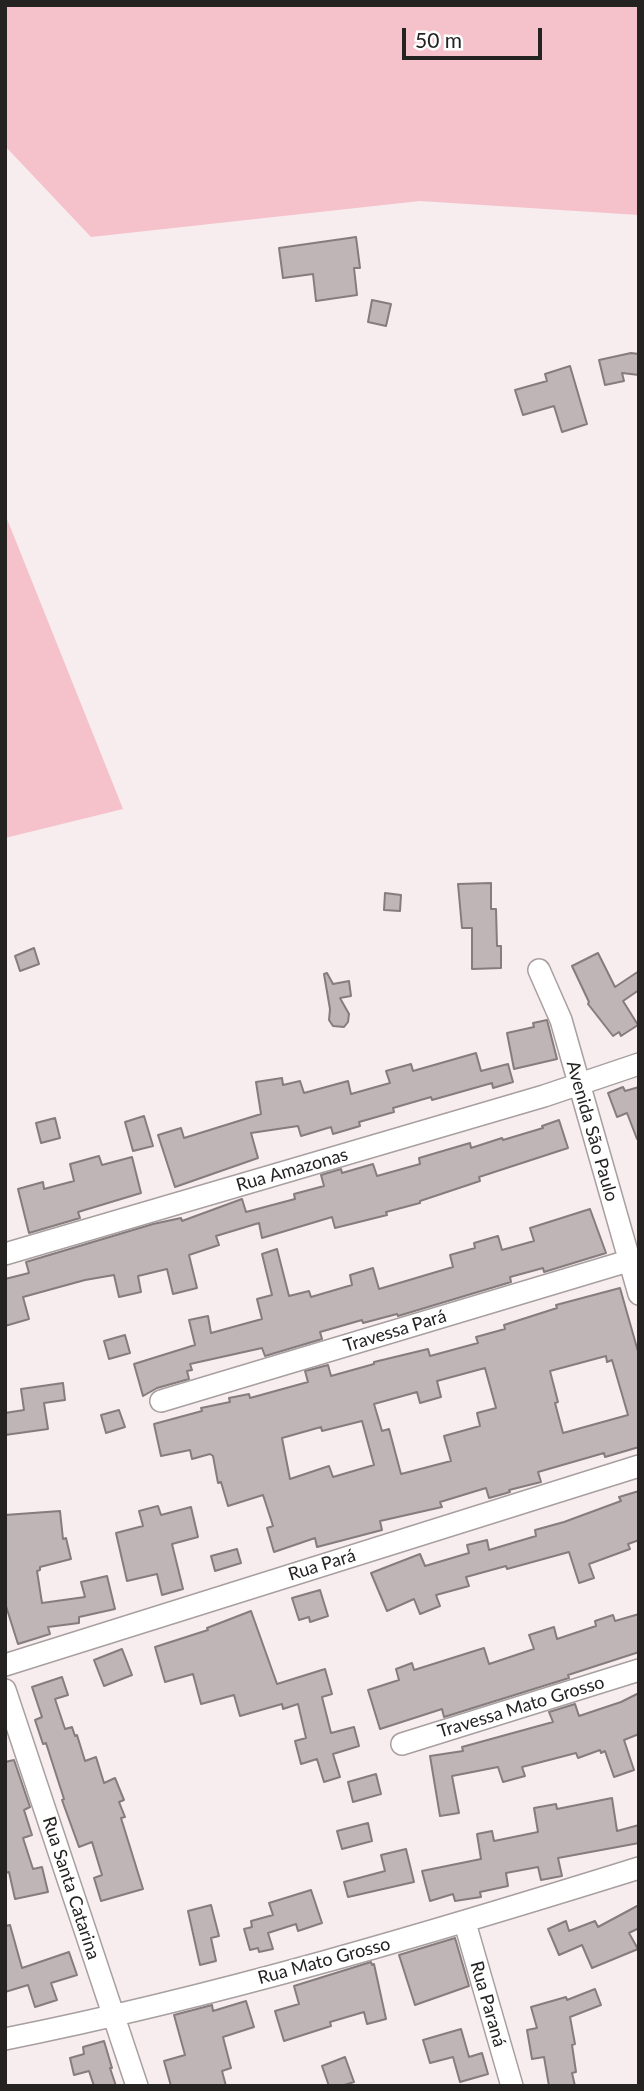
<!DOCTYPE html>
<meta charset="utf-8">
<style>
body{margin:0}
#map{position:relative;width:644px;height:2091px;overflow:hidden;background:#f7ecee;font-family:Lato,sans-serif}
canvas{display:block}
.frame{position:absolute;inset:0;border:7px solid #252222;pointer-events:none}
.scale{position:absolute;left:402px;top:28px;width:140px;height:32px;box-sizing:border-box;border:4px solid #252222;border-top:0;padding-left:9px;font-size:21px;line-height:24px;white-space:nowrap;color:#252222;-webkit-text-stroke:5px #fff;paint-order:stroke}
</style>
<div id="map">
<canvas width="644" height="2091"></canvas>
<div class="frame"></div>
<div class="scale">50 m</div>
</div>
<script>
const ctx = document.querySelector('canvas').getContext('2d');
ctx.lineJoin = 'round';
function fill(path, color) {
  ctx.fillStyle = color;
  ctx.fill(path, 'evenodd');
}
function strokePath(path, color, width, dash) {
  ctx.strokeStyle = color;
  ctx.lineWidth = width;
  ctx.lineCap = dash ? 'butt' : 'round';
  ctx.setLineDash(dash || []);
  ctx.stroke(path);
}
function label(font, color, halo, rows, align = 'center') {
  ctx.font = font + ' Lato,sans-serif';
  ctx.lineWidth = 5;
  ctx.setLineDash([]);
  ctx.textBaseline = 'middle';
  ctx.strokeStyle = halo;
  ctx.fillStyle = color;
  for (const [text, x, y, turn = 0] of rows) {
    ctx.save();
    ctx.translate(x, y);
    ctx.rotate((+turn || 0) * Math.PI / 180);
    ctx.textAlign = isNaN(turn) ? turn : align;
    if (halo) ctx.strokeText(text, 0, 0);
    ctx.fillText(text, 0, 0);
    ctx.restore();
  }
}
const green = new Path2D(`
 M 5,5 L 639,5 L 639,215 L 420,201 L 91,237 L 5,146 Z
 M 5,514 L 123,809 L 5,838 Z`);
const building = new Path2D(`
 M 356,237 L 360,268 L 354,268 L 357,295 L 316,301 L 313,274 L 283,278 L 279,248 Z
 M 372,300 L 391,304 L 386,326 L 368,322 Z
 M 631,353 L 639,354 L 639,375 L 622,373 L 624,381 L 605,385 L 599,360 Z
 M 570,366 L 587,424 L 562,432 L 554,406 L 523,415 L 515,390 L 547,381 L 545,374 Z
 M 491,883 L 491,909 L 496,909 L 497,946 L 501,946 L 501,968 L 472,969 L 472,928 L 462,928 L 458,884 Z
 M 385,893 L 401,895 L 400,911 L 384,910 Z
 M 34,948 L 39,964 L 20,971 L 15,956 Z
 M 598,953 L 615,987 L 639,971 L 639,990 L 623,1001 L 638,1025 L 621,1036 L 619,1032 L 613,1036 L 588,1004 L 589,1002 L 572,966 Z
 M 327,973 L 333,984 L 349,981 L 351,996 L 340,998 L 349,1014 L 348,1022 L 344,1027 L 333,1026 L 329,1020 L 330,1009 L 324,974 Z
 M 547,1020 L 557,1059 L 514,1069 L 507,1033 L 534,1027 L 533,1023 Z
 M 476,1053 L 481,1071 L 508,1064 L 513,1082 L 493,1088 L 492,1083 L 432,1100 L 431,1097 L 393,1108 L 394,1112 L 359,1122 L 360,1126 L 333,1134 L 331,1127 L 301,1136 L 298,1126 L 251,1133 L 258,1158 L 175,1187 L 158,1135 L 181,1128 L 184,1138 L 261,1114 L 256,1082 L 282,1078 L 283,1085 L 300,1081 L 304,1093 L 348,1081 L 351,1094 L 390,1083 L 386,1071 L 411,1064 L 413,1071 Z
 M 623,1087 L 625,1091 L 639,1087 L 639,1139 L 637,1139 L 627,1113 L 617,1117 L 608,1093 Z
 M 144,1116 L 153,1146 L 133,1151 L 125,1122 Z
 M 55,1118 L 60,1138 L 41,1143 L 36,1123 Z
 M 559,1120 L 568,1148 L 479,1177 L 480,1181 L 420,1201 L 420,1203 L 386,1212 L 387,1215 L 335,1228 L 332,1217 L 262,1238 L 259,1223 L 216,1236 L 219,1245 L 189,1255 L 197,1288 L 173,1294 L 167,1269 L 138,1276 L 141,1292 L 119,1297 L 114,1275 L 85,1280 L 23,1297 L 29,1319 L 5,1326 L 5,1279 L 29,1273 L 26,1262 L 36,1259 L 153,1224 L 181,1218 L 182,1221 L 242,1199 L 246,1212 L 295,1199 L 294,1194 L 324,1186 L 321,1175 L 341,1169 L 342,1173 L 373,1164 L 377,1176 L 420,1164 L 419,1158 L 470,1143 L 471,1148 L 502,1138 L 503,1140 L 543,1128 L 542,1126 Z
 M 99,1156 L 102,1165 L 132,1157 L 141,1193 L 78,1212 L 80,1218 L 29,1233 L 18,1189 L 43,1182 L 44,1189 L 74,1181 L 70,1164 Z
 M 590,1209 L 606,1253 L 544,1272 L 543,1268 L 510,1277 L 511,1282 L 398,1316 L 397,1314 L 363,1323 L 362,1320 L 320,1332 L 322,1339 L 265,1356 L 262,1348 L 190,1364 L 192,1370 L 187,1371 L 189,1379 L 157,1388 L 143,1396 L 134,1364 L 195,1345 L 189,1320 L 208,1316 L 211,1333 L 262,1319 L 257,1299 L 272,1295 L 262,1254 L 277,1249 L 289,1296 L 309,1291 L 311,1297 L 352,1285 L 350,1275 L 373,1268 L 379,1289 L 453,1267 L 450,1255 L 475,1248 L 474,1243 L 498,1236 L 502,1250 L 534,1241 L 530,1228 Z
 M 620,1288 L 639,1355 L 639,1447 L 605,1457 L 604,1453 L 538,1472 L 541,1482 L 509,1490 L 510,1492 L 489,1498 L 486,1488 L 440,1502 L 442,1507 L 380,1521 L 382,1530 L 317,1547 L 315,1538 L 274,1552 L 267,1528 L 273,1526 L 263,1495 L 228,1506 L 221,1482 L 218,1483 L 213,1456 L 210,1454 L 192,1459 L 190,1450 L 161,1456 L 154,1424 L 202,1411 L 201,1408 L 230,1402 L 229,1398 L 249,1394 L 250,1398 L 308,1382 L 305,1371 L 328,1365 L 331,1376 L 374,1364 L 374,1362 L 428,1349 L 430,1356 L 478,1343 L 476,1337 L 505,1329 L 504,1325 L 557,1308 L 556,1305 ZM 606,1356 L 607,1362 L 612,1360 L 628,1415 L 563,1433 L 555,1403 L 558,1402 L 550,1371 ZM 485,1368 L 496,1408 L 477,1413 L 480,1426 L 444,1436 L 451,1461 L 401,1474 L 389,1429 L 382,1431 L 374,1404 L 417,1392 L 420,1403 L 441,1397 L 437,1381 ZM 362,1421 L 374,1465 L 333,1477 L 329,1466 L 290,1479 L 282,1438 L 321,1427 L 322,1431 Z
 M 125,1335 L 130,1353 L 109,1359 L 104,1341 Z
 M 63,1383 L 65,1400 L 44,1403 L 48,1429 L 5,1435 L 5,1413 L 24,1410 L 21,1389 Z
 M 119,1410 L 125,1427 L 106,1433 L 101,1415 Z
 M 639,1491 L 639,1540 L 628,1544 L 630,1549 L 589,1564 L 594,1578 L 579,1583 L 569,1552 L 507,1569 L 506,1566 L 466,1577 L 469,1586 L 436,1595 L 440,1606 L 420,1614 L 414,1599 L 387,1611 L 371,1573 L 420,1554 L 425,1566 L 469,1553 L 467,1545 L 487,1540 L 489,1550 L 536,1536 L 535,1530 L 564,1522 L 621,1501 L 619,1497 Z
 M 158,1506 L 161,1515 L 191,1507 L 198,1537 L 172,1544 L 183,1589 L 162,1595 L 157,1574 L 127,1581 L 116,1533 L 143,1526 L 139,1511 Z
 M 60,1511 L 63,1539 L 66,1538 L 71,1559 L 40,1567 L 40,1570 L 37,1571 L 42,1603 L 85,1597 L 81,1582 L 107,1576 L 115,1609 L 79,1617 L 79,1623 L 48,1627 L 50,1634 L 18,1644 L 5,1603 L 5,1515 Z
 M 237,1549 L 241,1563 L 215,1571 L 211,1556 Z
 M 320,1590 L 328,1616 L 310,1622 L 309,1617 L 299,1620 L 292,1598 Z
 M 251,1611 L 277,1684 L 325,1669 L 332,1694 L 322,1697 L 331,1733 L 354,1727 L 359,1746 L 333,1754 L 340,1777 L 324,1782 L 317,1759 L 301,1764 L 295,1741 L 306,1738 L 298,1704 L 283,1709 L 282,1704 L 240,1716 L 234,1695 L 201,1704 L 193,1674 L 165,1682 L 155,1647 L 208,1630 L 207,1628 Z
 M 639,1614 L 639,1652 L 568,1675 L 569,1678 L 444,1717 L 442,1709 L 380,1729 L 368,1690 L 399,1680 L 396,1669 L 412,1663 L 414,1670 L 484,1648 L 489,1664 L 534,1649 L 529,1635 L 554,1627 L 557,1639 L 596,1626 L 595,1621 L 613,1615 L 615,1621 Z
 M 122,1649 L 132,1675 L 104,1686 L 94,1660 Z
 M 62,1677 L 68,1695 L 55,1699 L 65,1729 L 72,1727 L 75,1736 L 77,1735 L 85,1761 L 96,1757 L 104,1783 L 115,1778 L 124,1800 L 119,1802 L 125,1817 L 121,1818 L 143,1889 L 101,1901 L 94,1878 L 102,1875 L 92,1842 L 79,1847 L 62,1800 L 64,1799 L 46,1743 L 43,1744 L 35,1720 L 42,1717 L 32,1687 Z
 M 639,1693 L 639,1734 L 624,1740 L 634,1770 L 614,1777 L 605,1751 L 601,1753 L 600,1750 L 578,1758 L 576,1753 L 522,1767 L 525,1776 L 503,1782 L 498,1767 L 452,1776 L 459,1813 L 440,1816 L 430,1756 L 463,1751 L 462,1747 L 553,1722 L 549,1712 L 575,1704 L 579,1716 L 621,1702 Z
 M 14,1760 L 30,1807 L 24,1810 L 32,1835 L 23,1838 L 33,1869 L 42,1867 L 48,1892 L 15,1899 L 9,1872 L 5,1873 L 5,1762 Z
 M 376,1774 L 381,1794 L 353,1802 L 348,1782 Z
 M 612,1798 L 617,1831 L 639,1825 L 639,1843 L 558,1858 L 562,1876 L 541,1880 L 538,1867 L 506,1873 L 508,1886 L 480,1892 L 481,1897 L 455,1901 L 453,1894 L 430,1901 L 422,1871 L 481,1859 L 477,1834 L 492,1831 L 494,1841 L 538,1832 L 534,1808 L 556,1804 L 557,1809 Z
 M 368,1823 L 372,1841 L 342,1849 L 337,1831 Z
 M 406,1849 L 414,1882 L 348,1897 L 344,1882 L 385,1871 L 381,1855 Z
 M 311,1890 L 322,1923 L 298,1931 L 296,1924 L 268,1933 L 273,1949 L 259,1952 L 258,1948 L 250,1950 L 244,1929 L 252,1927 L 251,1921 L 273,1915 L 269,1903 Z
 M 211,1905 L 219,1936 L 211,1938 L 216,1961 L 200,1965 L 188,1911 Z
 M 639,1905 L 639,1928 L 629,1933 L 638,1949 L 592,1968 L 582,1945 L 559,1955 L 548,1929 L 566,1921 L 569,1931 L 595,1921 L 598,1927 Z
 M 10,1925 L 22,1968 L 69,1952 L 77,1975 L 51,1983 L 57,2000 L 35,2007 L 28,1985 L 5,1992 L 5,1926 Z
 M 455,1938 L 469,1986 L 415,2005 L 399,1955 Z
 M 371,1962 L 372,1965 L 374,1964 L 386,2019 L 367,2024 L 364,2012 L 330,2022 L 331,2026 L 284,2041 L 275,2011 L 299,2004 L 294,1986 Z
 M 595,1989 L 601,2005 L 570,2017 L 575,2044 L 572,2045 L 576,2072 L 572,2073 L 575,2086 L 549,2086 L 544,2057 L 532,2059 L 527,2030 L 537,2028 L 531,2007 L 566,1997 L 567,2000 Z
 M 246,2001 L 254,2027 L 223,2037 L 231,2068 L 222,2071 L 226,2086 L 171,2086 L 164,2061 L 185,2055 L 174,2015 L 212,2005 L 213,2011 Z
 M 461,2029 L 469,2057 L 482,2053 L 488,2074 L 460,2082 L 453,2057 L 430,2063 L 423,2040 Z
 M 104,2041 L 112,2068 L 110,2068 L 116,2086 L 94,2086 L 89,2071 L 74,2075 L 70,2058 L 84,2054 L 83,2047 Z
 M 345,2057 L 354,2082 L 341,2086 L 329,2086 L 322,2066 Z`);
const minor = new Path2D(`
 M 539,970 L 561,1020 L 639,1294
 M 5,1254 L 544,1096 L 639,1064
 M 161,1401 L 628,1261
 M 5,1665 L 639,1466
 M 5,1690 L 137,2086
 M 402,1744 L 639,1670
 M 465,1923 L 512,2086
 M 5,2039 C 220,1996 430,1933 639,1868`);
const streetNames = [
 ["Avenida São Paulo",592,1131,74],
 ["Rua Amazonas",292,1170,-16],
 ["Travessa Pará",395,1331,-17],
 ["Rua Pará",322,1565,-17],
 ["Travessa Mato Grosso",521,1707,-17],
 ["Rua Santa Catarina",71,1888,72],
 ["Rua Mato Grosso",324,1961,-15],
 ["Rua Paraná",488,2004,74]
];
fill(green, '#f5c1cb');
fill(building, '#bfb5b7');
strokePath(building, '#857c7d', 2);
strokePath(minor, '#a89fa0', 24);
strokePath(minor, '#fff', 21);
label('18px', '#252222', '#fff', streetNames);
</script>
